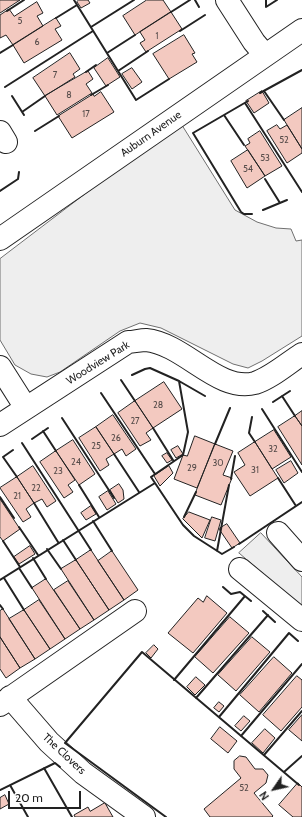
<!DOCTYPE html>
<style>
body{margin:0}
#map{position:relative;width:302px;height:817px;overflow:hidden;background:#fff;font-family:Cabin,sans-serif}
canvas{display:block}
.north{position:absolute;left:254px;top:769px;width:40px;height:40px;-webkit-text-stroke:3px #fff;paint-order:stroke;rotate:236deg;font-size:11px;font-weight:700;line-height:16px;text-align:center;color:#222}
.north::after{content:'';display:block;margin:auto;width:14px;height:18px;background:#222;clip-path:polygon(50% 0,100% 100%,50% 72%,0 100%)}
.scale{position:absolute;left:8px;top:791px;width:73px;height:18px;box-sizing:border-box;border:2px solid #222;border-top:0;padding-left:5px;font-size:12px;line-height:14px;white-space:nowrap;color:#222;-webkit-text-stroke:3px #fff;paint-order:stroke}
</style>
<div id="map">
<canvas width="302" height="817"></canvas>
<div class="north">N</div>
<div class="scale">20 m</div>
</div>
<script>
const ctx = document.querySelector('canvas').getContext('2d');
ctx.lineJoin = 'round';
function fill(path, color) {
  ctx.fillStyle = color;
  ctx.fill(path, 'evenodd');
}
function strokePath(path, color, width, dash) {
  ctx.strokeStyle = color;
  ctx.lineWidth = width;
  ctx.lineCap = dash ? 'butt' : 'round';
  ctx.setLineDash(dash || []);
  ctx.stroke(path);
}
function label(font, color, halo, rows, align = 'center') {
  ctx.font = font + ' Cabin,sans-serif';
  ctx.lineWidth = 3;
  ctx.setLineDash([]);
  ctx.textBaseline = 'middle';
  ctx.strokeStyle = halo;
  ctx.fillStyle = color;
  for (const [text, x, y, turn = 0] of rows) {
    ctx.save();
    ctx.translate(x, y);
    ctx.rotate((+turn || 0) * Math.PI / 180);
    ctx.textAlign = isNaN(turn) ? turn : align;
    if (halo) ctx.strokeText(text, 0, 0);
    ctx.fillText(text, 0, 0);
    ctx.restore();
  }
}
const green = new Path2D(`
 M 180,122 L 235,210 L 257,222 L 276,228 L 291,229 L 296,241 L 302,240 L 302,336 L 262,361 L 248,368 L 233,364 L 161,328 L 140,323 L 120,331 L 60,372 L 47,377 L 31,374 L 15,365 L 0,340 L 0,259 Z
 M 261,533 L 302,577 L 302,607 L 239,553 Z`);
const building = new Path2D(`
 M 0,0 L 20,0 L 0,13 Z
 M 79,0 L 88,0 L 90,3 L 81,8 L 77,2 Z
 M 147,0 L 163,0 L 171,12 L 135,35 L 123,16 Z
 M 37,2 L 43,13 L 37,16 L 43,26 L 13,45 L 6,35 L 0,38 L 0,15 L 9,9 L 14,16 Z
 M 171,12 L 182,29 L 146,52 L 140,43 L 145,40 L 140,32 Z
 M 56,18 L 61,26 L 55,29 L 62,40 L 24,63 L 13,45 Z
 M 184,35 L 195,53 L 192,54 L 197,62 L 169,79 L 153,54 Z
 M 70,53 L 80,69 L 73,74 L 75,77 L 45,96 L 33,78 Z
 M 108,58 L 120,77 L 106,86 L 94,68 Z
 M 132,68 L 142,82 L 132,89 L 122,74 Z
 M 88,71 L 93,79 L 86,84 L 92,93 L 57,115 L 45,96 Z
 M 262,91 L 269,103 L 254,113 L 246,101 Z
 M 101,92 L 114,112 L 72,138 L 58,116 L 93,94 L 94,96 Z
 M 302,108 L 302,149 L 284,120 Z
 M 277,125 L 280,129 L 287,125 L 302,149 L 302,153 L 287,163 L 267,131 Z
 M 260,131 L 282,166 L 265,176 L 245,146 L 250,143 L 248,139 Z
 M 248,150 L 265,176 L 247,188 L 231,161 Z
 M 164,382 L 182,409 L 153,428 L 135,401 Z
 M 135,401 L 153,428 L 146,433 L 151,440 L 140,446 L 118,413 Z
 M 302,411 L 302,426 L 295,416 Z
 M 113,415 L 136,449 L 126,456 L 122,449 L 114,454 L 96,427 Z
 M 295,416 L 302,426 L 302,465 L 278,427 Z
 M 96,427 L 114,454 L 106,459 L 109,465 L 100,471 L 79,438 Z
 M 274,430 L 291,457 L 272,469 L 255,442 Z
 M 195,436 L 215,444 L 197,488 L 174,479 L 183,455 L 187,456 Z
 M 73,440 L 95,474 L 79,485 L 56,451 Z
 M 255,442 L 278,478 L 250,496 L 234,472 L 245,465 L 238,453 Z
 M 215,444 L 233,451 L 223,475 L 232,478 L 221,505 L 195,495 Z
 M 178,446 L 183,454 L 176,458 L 171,450 Z
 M 56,451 L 75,480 L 68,485 L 73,492 L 64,498 L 40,462 Z
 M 167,453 L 172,460 L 167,463 L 162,456 Z
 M 291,461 L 298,473 L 284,483 L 276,470 Z
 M 33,466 L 56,501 L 47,507 L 42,499 L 34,503 L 17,477 Z
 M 169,466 L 173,473 L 160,486 L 154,476 Z
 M 17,477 L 34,503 L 26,509 L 31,517 L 23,522 L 0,488 Z
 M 119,484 L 123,490 L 124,499 L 118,503 L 110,490 Z
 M 108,491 L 116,504 L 107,510 L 99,497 Z
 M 0,499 L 20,529 L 3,541 L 0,537 Z
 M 91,506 L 96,514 L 86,520 L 81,513 Z
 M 189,512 L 210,520 L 202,538 L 183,519 Z
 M 212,517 L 221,520 L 215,541 L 205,538 Z
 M 227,524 L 240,543 L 232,548 L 219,529 Z
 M 30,546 L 35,554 L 19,564 L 14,557 Z
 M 91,550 L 124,600 L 109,610 L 76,560 Z
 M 112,551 L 138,590 L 124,600 L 98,561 Z
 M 76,560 L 109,610 L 94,620 L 61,569 Z
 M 46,579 L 80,629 L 65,639 L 32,588 Z
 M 68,581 L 94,620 L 80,629 L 54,590 Z
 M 207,596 L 227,613 L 193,653 L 168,633 L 198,598 L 203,602 Z
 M 39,600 L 65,639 L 50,649 L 24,610 Z
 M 3,609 L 35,659 L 20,668 L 0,637 L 0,611 Z
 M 24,610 L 50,649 L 35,659 L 9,619 Z
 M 230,617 L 249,633 L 213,673 L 195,657 Z
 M 0,637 L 20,668 L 6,678 L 0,669 Z
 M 252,637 L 270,652 L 236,691 L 218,675 Z
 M 154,645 L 158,649 L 151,658 L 146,653 Z
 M 274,657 L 292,673 L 259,712 L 240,695 Z
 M 297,676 L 302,680 L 302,707 L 281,731 L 263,715 Z
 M 196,677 L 205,685 L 195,695 L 187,687 Z
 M 219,702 L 224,706 L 219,712 L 214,708 Z
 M 302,715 L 302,741 L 289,730 Z
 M 244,716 L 250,721 L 241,731 L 235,726 Z
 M 220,727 L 237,741 L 228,753 L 211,739 Z
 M 265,729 L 275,738 L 263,753 L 252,743 Z
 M 240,756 L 246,757 L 255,769 L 263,769 L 268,775 L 266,783 L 254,793 L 273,816 L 272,817 L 210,817 L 204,809 L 241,778 L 234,769 L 234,761 Z
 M 298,783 L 302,787 L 302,817 L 293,817 L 279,805 Z
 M 5,795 L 9,804 L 0,809 L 0,798 Z
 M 105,803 L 113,817 L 75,817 L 74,815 L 88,807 L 90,811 Z`);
const minor = new Path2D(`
 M 227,0 L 254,42 L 265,55
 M 0,132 L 6,142
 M 0,239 L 302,30
 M 0,367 L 26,408
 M 0,425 L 128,342 C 134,342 140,340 146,340 C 185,344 218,393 255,383 C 271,378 288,363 302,354
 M 278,533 L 302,560
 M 240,569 L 302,620
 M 10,697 L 49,742 L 83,773 L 144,817
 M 0,705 L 135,611`);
const wall = new Path2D(`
 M 74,0 L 136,100 L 169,79
 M 195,0 L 199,7
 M 266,0 L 266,7 L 277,0
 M 7,11 L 24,0
 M 171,12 L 190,0
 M 56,18 L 77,5
 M 91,27 L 134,0
 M 180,31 L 205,15
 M 0,53 L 13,45
 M 107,53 L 135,35
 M 118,71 L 148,51
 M 86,72 L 96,65
 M 5,87 L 93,31
 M 264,91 L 284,120
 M 260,93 L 302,70
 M 91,95 L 108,85
 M 12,96 L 24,115
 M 248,101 L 193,133 L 241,212 L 244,214 L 252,214
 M 245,103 L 302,192
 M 22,112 L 45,96
 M 224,115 L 244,145
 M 35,131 L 59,116
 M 265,179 L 280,203
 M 0,191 L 18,179 L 19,172
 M 263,210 L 287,200
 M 132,375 L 145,369 L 150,368 L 179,381
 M 121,380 L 135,401
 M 101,393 L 155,474
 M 282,396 L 295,416
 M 273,402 L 290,391
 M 262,409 L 302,472
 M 252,417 L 249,433 L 255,442
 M 62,418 L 114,498
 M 153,428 L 173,460
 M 43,431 L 56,451
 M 32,439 L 48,428
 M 22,443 L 91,550
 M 215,444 L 230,408
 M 13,450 L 3,457 L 17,477
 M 114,454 L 139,492
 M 278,478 L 296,506
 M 231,479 L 235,456
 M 155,483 L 151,477 L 183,455 L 188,432 L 179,381 L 205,396
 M 79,485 L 99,517
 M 0,497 L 14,518
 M 34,503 L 58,542
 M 184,517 L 196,492
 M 93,521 L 112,551
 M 19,527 L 38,555
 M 63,540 L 76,560
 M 3,541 L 20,567
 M 239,544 L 302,502
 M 47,549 L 61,569
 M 217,551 L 229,485
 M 33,558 L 46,579
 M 19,568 L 32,588
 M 4,578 L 24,610
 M 0,580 L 155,483 L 183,525 L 194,536 L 222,554 L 234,547
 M 223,587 L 231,594 L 240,592 L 251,601
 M 0,605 L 3,609
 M 263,611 L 275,622
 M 174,680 L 245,596
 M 196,698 L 268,615
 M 219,717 L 289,633 L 298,641
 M 241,736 L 302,664
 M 264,755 L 302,711
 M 44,768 L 72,817
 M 284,772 L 302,756
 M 10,785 L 28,817
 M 0,790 L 55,763 L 60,767
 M 166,817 L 65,743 L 142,652 L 299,785`);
const numberNames = [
 ["5",20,21],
 ["1",157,36],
 ["6",37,42],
 ["7",55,75],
 ["8",69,95],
 ["17",86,114],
 ["52",284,140],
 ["53",265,158],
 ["54",248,169],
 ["28",158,405],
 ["27",135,421],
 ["26",116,438],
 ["25",96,446],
 ["32",273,449],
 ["24",76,462],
 ["30",218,463],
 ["29",192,468],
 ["31",255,470],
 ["23",58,471],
 ["22",36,488],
 ["21",17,496],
 ["52",244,788]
];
const streetNames = [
 ["Auburn Avenue",151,134,-35],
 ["Woodview Park",98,363,-32],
 ["The Clovers",64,754,43]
];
fill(green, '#eee');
strokePath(green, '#6f6f6f', 1);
fill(building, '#f3c9c0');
strokePath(building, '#222', 1);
strokePath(minor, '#222', 24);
strokePath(minor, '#fff', 22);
strokePath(wall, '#222', 2);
label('9px', '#564c4a', null, numberNames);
label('11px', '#222', '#fff', streetNames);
</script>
